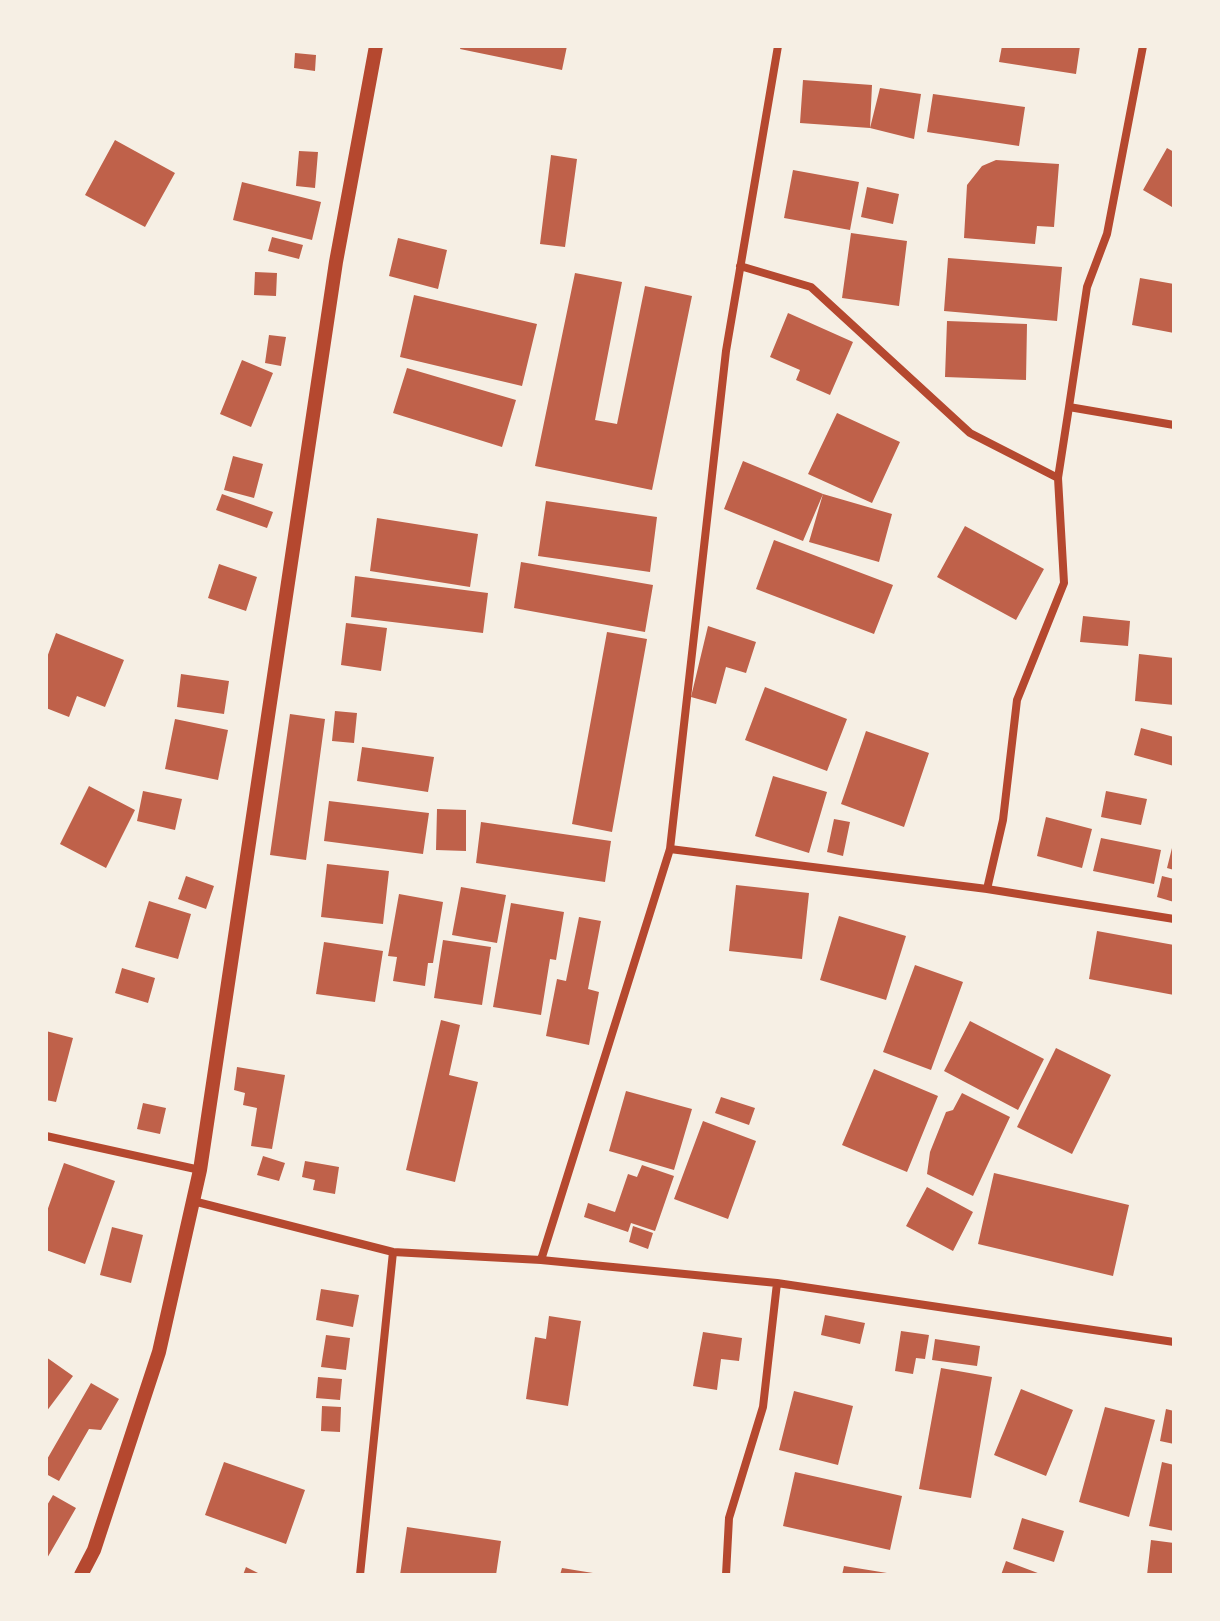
<!DOCTYPE html>
<style>
body{margin:0}
#map{position:relative;width:1220px;height:1621px;overflow:hidden;background:#f6efe4;font-family:"PT Sans",sans-serif}
canvas{display:block}
.frame{position:absolute;inset:0;border:48px solid #f6efe4;pointer-events:none}
</style>
<div id="map">
<canvas width="1220" height="1621"></canvas>
<div class="frame"></div>
</div>
<script>
const ctx = document.querySelector('canvas').getContext('2d');
ctx.lineJoin = 'round';
function fill(path, color) {
  ctx.fillStyle = color;
  ctx.fill(path, 'evenodd');
}
function strokePath(path, color, width, dash) {
  ctx.strokeStyle = color;
  ctx.lineWidth = width;
  ctx.lineCap = dash ? 'butt' : 'round';
  ctx.setLineDash(dash || []);
  ctx.stroke(path);
}
const building = new Path2D(`
 M 461,46 L 567,46 L 562,70 L 460,49 Z
 M 1002,46 L 1080,46 L 1076,74 L 999,62 Z
 M 295,53 L 316,55 L 315,71 L 294,68 Z
 M 803,80 L 872,85 L 870,128 L 880,88 L 921,94 L 914,139 L 870,128 L 800,123 Z
 M 933,94 L 1025,107 L 1019,146 L 927,132 Z
 M 115,140 L 175,173 L 145,227 L 85,195 Z
 M 1167,148 L 1174,152 L 1172,207 L 1143,190 Z
 M 299,151 L 318,152 L 315,188 L 296,186 Z
 M 551,155 L 577,159 L 565,247 L 540,244 Z
 M 996,160 L 1059,164 L 1054,227 L 1037,226 L 1035,244 L 964,238 L 967,185 L 982,166 Z
 M 793,170 L 859,182 L 850,230 L 784,218 Z
 M 242,182 L 321,202 L 312,240 L 233,220 Z
 M 867,187 L 899,194 L 893,224 L 861,217 Z
 M 851,233 L 907,241 L 899,306 L 842,298 Z
 M 272,237 L 303,245 L 299,259 L 268,251 Z
 M 398,238 L 447,250 L 438,289 L 389,276 Z
 M 948,258 L 1062,267 L 1057,321 L 944,311 Z
 M 255,272 L 277,273 L 276,296 L 254,295 Z
 M 575,273 L 622,282 L 595,420 L 617,424 L 645,286 L 692,296 L 652,490 L 535,466 Z
 M 1140,278 L 1174,284 L 1174,333 L 1132,325 Z
 M 414,295 L 537,324 L 522,386 L 400,357 Z
 M 788,313 L 853,342 L 830,395 L 796,380 L 800,370 L 770,357 Z
 M 947,321 L 1027,324 L 1026,380 L 945,377 Z
 M 269,335 L 286,337 L 281,366 L 265,363 Z
 M 242,360 L 273,373 L 251,427 L 220,414 Z
 M 407,368 L 516,400 L 502,447 L 393,413 Z
 M 837,413 L 900,442 L 872,503 L 808,474 Z
 M 233,456 L 263,464 L 254,498 L 224,490 Z
 M 743,461 L 823,494 L 892,514 L 879,562 L 809,542 L 823,494 L 803,541 L 724,509 Z
 M 222,494 L 273,512 L 267,528 L 216,510 Z
 M 546,501 L 657,517 L 650,572 L 538,556 Z
 M 377,518 L 478,534 L 470,587 L 370,571 Z
 M 965,526 L 1044,569 L 1016,620 L 937,577 Z
 M 774,540 L 893,585 L 874,634 L 756,589 Z
 M 521,562 L 653,585 L 645,632 L 514,608 Z
 M 219,564 L 257,577 L 246,611 L 208,598 Z
 M 355,576 L 488,593 L 483,633 L 351,617 Z
 M 1083,616 L 1130,621 L 1128,646 L 1080,642 Z
 M 346,623 L 387,628 L 381,671 L 341,665 Z
 M 708,626 L 756,642 L 746,673 L 726,667 L 716,704 L 691,697 Z
 M 607,632 L 647,639 L 612,832 L 572,824 Z
 M 56,633 L 124,660 L 105,707 L 77,696 L 69,717 L 46,708 L 46,660 Z
 M 1139,654 L 1174,658 L 1174,705 L 1135,701 Z
 M 181,674 L 229,681 L 224,714 L 177,707 Z
 M 765,687 L 847,719 L 827,771 L 745,740 Z
 M 335,711 L 357,713 L 354,743 L 332,741 Z
 M 290,714 L 325,719 L 306,860 L 270,855 Z
 M 175,719 L 228,730 L 218,780 L 165,769 Z
 M 1141,728 L 1174,737 L 1174,766 L 1134,755 Z
 M 866,731 L 929,753 L 904,827 L 841,804 Z
 M 362,747 L 434,757 L 428,792 L 357,781 Z
 M 773,776 L 827,792 L 809,853 L 755,836 Z
 M 89,786 L 135,810 L 106,868 L 60,844 Z
 M 143,791 L 182,799 L 175,830 L 137,821 Z
 M 1106,791 L 1147,799 L 1141,825 L 1101,817 Z
 M 329,801 L 429,813 L 423,854 L 324,841 Z
 M 437,809 L 466,810 L 466,851 L 436,850 Z
 M 1046,817 L 1092,829 L 1082,868 L 1037,856 Z
 M 834,819 L 850,822 L 843,856 L 827,852 Z
 M 481,822 L 611,841 L 605,882 L 476,863 Z
 M 1101,838 L 1161,850 L 1154,884 L 1093,871 Z
 M 1173,844 L 1174,844 L 1174,870 L 1167,868 Z
 M 327,864 L 389,871 L 383,924 L 321,917 Z
 M 186,876 L 214,886 L 206,909 L 178,899 Z
 M 1162,876 L 1174,879 L 1174,902 L 1157,897 Z
 M 736,885 L 809,893 L 802,959 L 729,951 Z
 M 461,887 L 506,895 L 497,943 L 452,935 Z
 M 399,894 L 443,902 L 433,963 L 428,963 L 425,986 L 393,981 L 397,957 L 388,956 Z
 M 149,901 L 191,914 L 178,959 L 135,947 Z
 M 511,903 L 564,912 L 556,960 L 550,959 L 541,1015 L 493,1007 Z
 M 839,916 L 906,936 L 886,1000 L 820,980 Z
 M 579,917 L 601,921 L 588,989 L 599,992 L 589,1045 L 546,1036 L 557,979 L 566,981 Z
 M 1097,931 L 1174,945 L 1174,995 L 1089,979 Z
 M 443,940 L 491,947 L 482,1005 L 434,998 Z
 M 324,942 L 383,951 L 375,1002 L 316,994 Z
 M 915,965 L 963,982 L 931,1070 L 883,1052 Z
 M 122,968 L 155,978 L 148,1003 L 115,993 Z
 M 441,1020 L 460,1025 L 449,1075 L 478,1082 L 455,1182 L 406,1170 Z
 M 970,1021 L 1044,1059 L 1018,1110 L 944,1071 Z
 M 46,1031 L 73,1038 L 56,1102 L 46,1100 Z
 M 1056,1048 L 1111,1075 L 1072,1154 L 1017,1127 Z
 M 237,1067 L 285,1075 L 272,1149 L 251,1146 L 257,1108 L 243,1105 L 245,1093 L 234,1090 Z
 M 874,1069 L 938,1096 L 907,1172 L 842,1145 Z
 M 626,1091 L 692,1109 L 674,1170 L 609,1151 Z
 M 962,1093 L 1010,1117 L 973,1196 L 927,1174 L 930,1152 L 946,1112 L 953,1110 Z
 M 721,1097 L 755,1108 L 749,1125 L 715,1113 Z
 M 143,1103 L 166,1108 L 160,1134 L 137,1129 Z
 M 703,1121 L 756,1141 L 728,1219 L 674,1199 Z
 M 263,1156 L 285,1163 L 279,1181 L 257,1175 Z
 M 305,1161 L 339,1167 L 335,1194 L 313,1190 L 315,1180 L 302,1177 Z
 M 64,1163 L 115,1181 L 85,1264 L 46,1250 L 46,1214 Z
 M 642,1165 L 674,1176 L 655,1231 L 631,1223 L 628,1232 L 584,1217 L 588,1203 L 615,1212 L 628,1174 L 637,1177 Z
 M 994,1173 L 1129,1205 L 1113,1276 L 978,1244 Z
 M 927,1187 L 973,1212 L 953,1251 L 906,1226 Z
 M 633,1226 L 653,1233 L 648,1249 L 629,1242 Z
 M 112,1227 L 143,1235 L 131,1283 L 100,1275 Z
 M 321,1289 L 359,1295 L 353,1327 L 316,1320 Z
 M 825,1315 L 865,1323 L 860,1344 L 821,1335 Z
 M 549,1316 L 581,1321 L 568,1406 L 526,1399 L 535,1337 L 546,1339 Z
 M 901,1331 L 929,1335 L 925,1359 L 916,1358 L 913,1374 L 895,1371 Z
 M 703,1332 L 742,1338 L 739,1361 L 721,1359 L 717,1390 L 693,1386 Z
 M 326,1335 L 350,1338 L 346,1370 L 321,1367 Z
 M 935,1339 L 980,1346 L 977,1366 L 932,1360 Z
 M 46,1357 L 73,1376 L 46,1412 Z
 M 941,1368 L 992,1377 L 971,1498 L 919,1489 Z
 M 318,1377 L 342,1379 L 340,1400 L 316,1398 Z
 M 91,1383 L 119,1399 L 101,1430 L 89,1429 L 59,1481 L 46,1474 L 46,1461 Z
 M 1021,1389 L 1073,1410 L 1046,1476 L 994,1455 Z
 M 794,1391 L 853,1406 L 838,1465 L 779,1450 Z
 M 322,1406 L 341,1407 L 340,1432 L 321,1431 Z
 M 1105,1407 L 1155,1420 L 1129,1517 L 1079,1502 Z
 M 1166,1409 L 1174,1411 L 1174,1444 L 1160,1441 Z
 M 224,1462 L 305,1490 L 286,1544 L 205,1515 Z
 M 1162,1462 L 1174,1465 L 1174,1531 L 1149,1526 Z
 M 795,1472 L 902,1496 L 890,1550 L 783,1526 Z
 M 53,1495 L 76,1508 L 46,1560 L 46,1507 Z
 M 1022,1518 L 1064,1531 L 1054,1562 L 1013,1549 Z
 M 407,1527 L 501,1541 L 496,1575 L 400,1575 Z
 M 1151,1540 L 1174,1543 L 1174,1575 L 1147,1575 Z
 M 1006,1561 L 1043,1575 L 1001,1575 Z
 M 844,1566 L 887,1573 L 887,1575 L 842,1575 Z
 M 246,1567 L 262,1575 L 243,1575 Z
 M 562,1568 L 593,1573 L 593,1575 L 560,1575 Z`);
const minor = new Path2D(`
 M 740,266 L 811,287 L 970,433 L 1058,478
 M 1069,407 L 1174,425
 M 670,849 L 987,889 L 1174,919
 M 987,889 L 1003,820 L 1017,700 L 1064,583 L 1058,478 L 1069,407 L 1087,287 L 1107,234 L 1143,46
 M 46,1136 L 200,1170
 M 193,1201 L 393,1252 L 541,1260 L 777,1283 L 1174,1342
 M 541,1260 L 670,849 L 726,351 L 778,46
 M 360,1575 L 393,1252
 M 726,1575 L 729,1518 L 763,1407 L 777,1283`);
const tertiary = new Path2D(`
 M 81,1575 L 94,1550 L 159,1352 L 200,1170 L 336,262 L 376,46`);
fill(building, '#bf614a');
strokePath(minor, '#b5482f', 8);
strokePath(tertiary, '#b5482f', 14);
</script>
